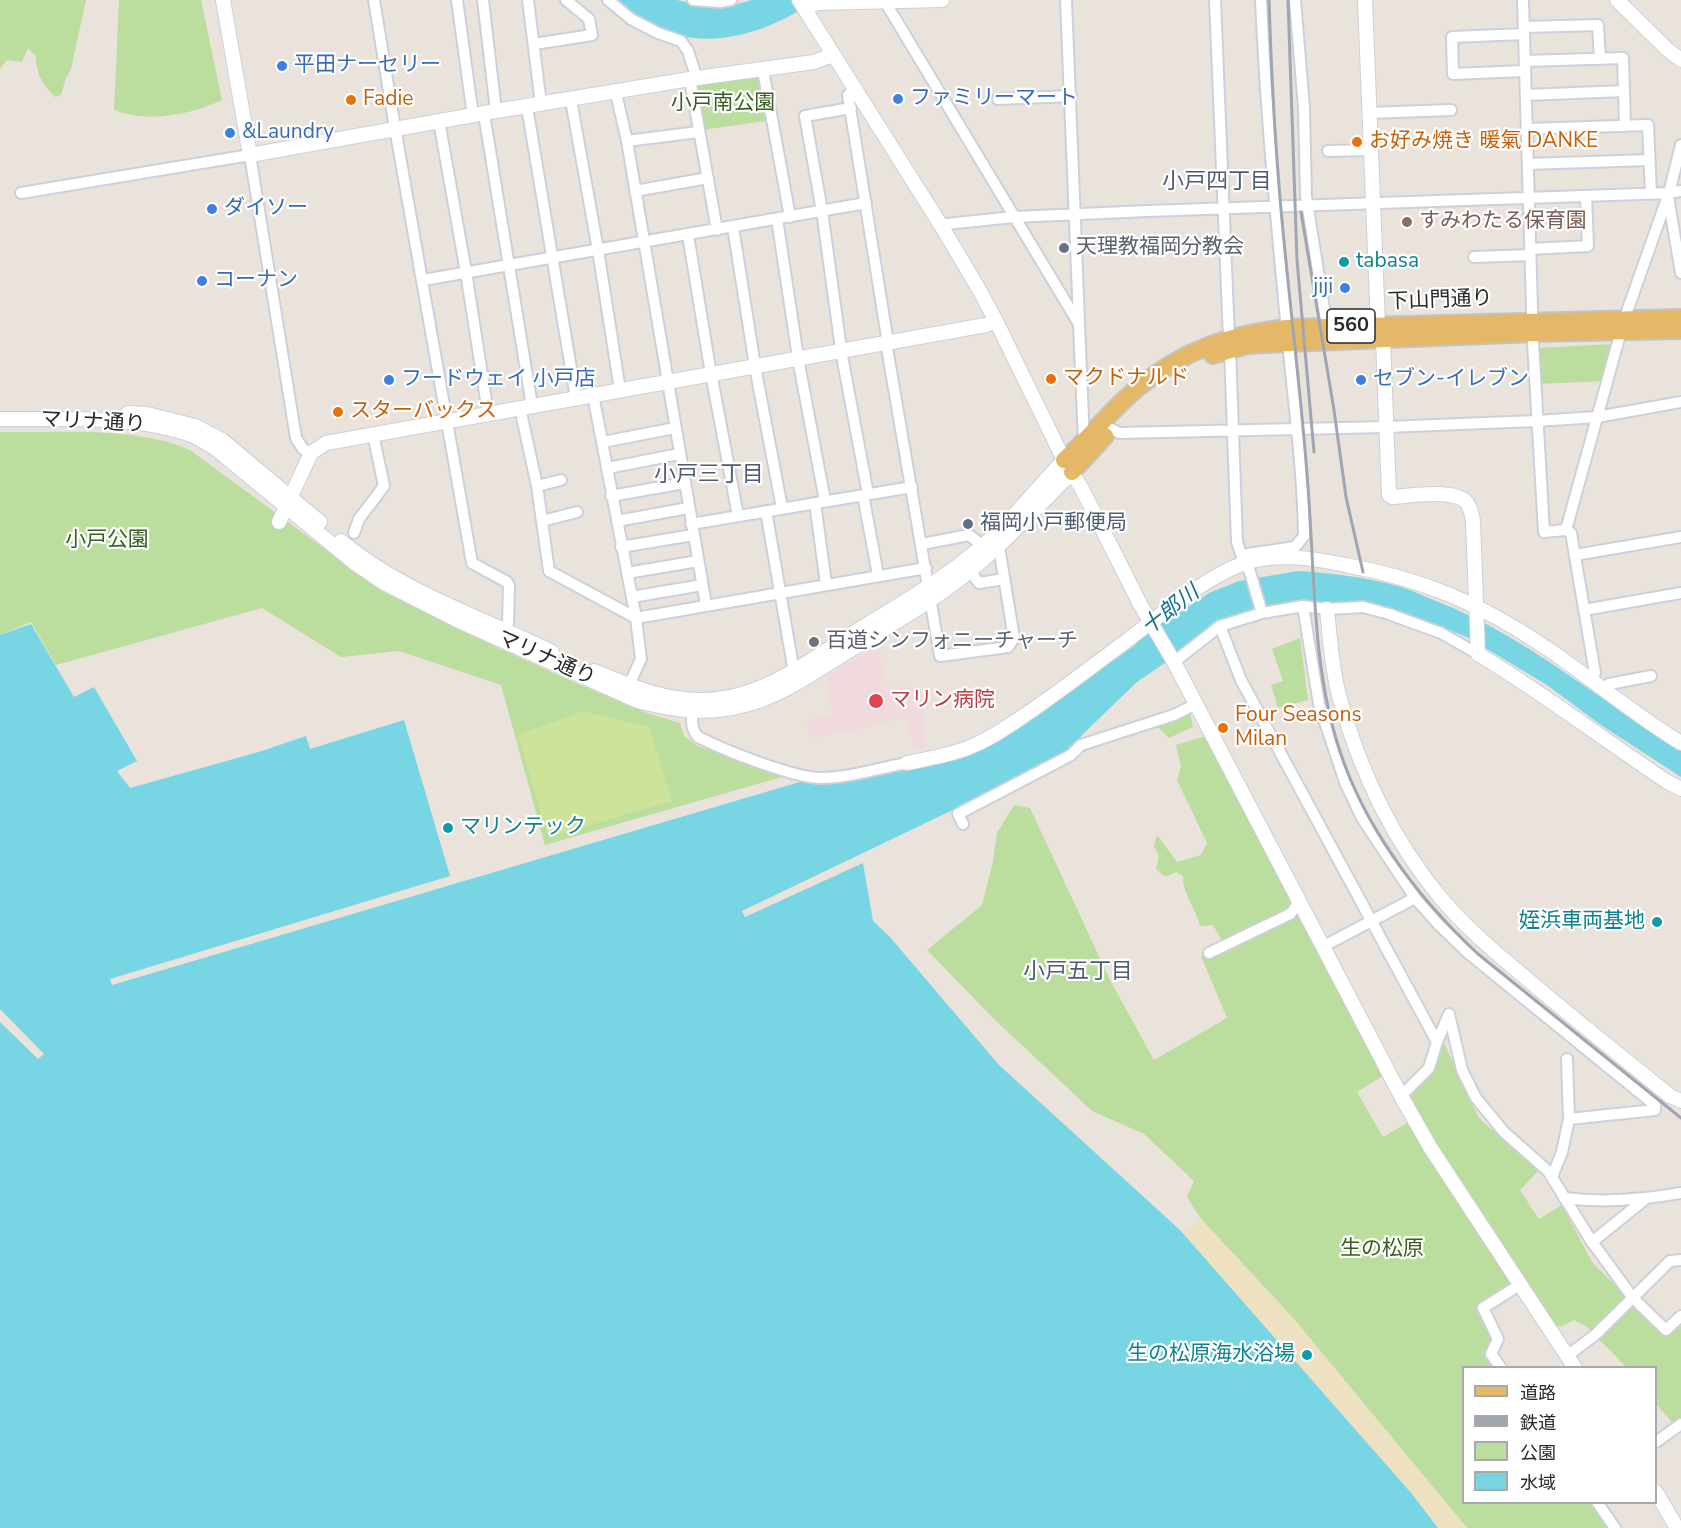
<!DOCTYPE html>
<meta charset="utf-8">
<style>
body{margin:0}
#map{position:relative;width:1681px;height:1528px;overflow:hidden;background:#eae3dc;font-family:"Nunito Sans","Noto Sans JP",sans-serif}
canvas{display:block}
.legend{position:absolute;left:1462px;top:1366px;width:195px;height:138px;box-sizing:border-box;background:#fff;border:2px solid #a9a9a9;margin:0;padding:8px 10px;list-style:none;font-size:18px;color:#292929}
.legend li{display:flex;align-items:center;gap:12px;height:30px}
.legend b{width:30px;border:2px solid #a9a9a9}
</style>
<div id="map">
<canvas width="1681" height="1528"></canvas>
<ul class="legend">
<li><b style="height:8px;background:#e4b867"></b>道路</li>
<li><b style="height:8px;background:#a0a5b2"></b>鉄道</li>
<li><b style="height:16px;background:#bbdd9d"></b>公園</li>
<li><b style="height:16px;background:#78d5e4"></b>水域</li>
</ul>
</div>
<script>
const ctx = document.querySelector('canvas').getContext('2d');
ctx.lineJoin = 'round';
function fill(path, color) {
  ctx.fillStyle = color;
  ctx.fill(path, 'evenodd');
}
function strokePath(path, color, width, dash) {
  ctx.strokeStyle = color;
  ctx.lineWidth = width;
  ctx.lineCap = dash ? 'butt' : 'round';
  ctx.setLineDash(dash || []);
  ctx.stroke(path);
}
function label(font, color, halo, rows, align = 'center') {
  ctx.font = font + ' "Nunito Sans","Noto Sans JP",sans-serif';
  ctx.lineWidth = 4.5;
  ctx.setLineDash([]);
  ctx.textBaseline = 'middle';
  ctx.strokeStyle = halo;
  ctx.fillStyle = color;
  for (const [text, x, y, turn = 0] of rows) {
    ctx.save();
    ctx.translate(x, y);
    ctx.rotate((+turn || 0) * Math.PI / 180);
    ctx.textAlign = isNaN(turn) ? turn : align;
    if (halo) ctx.strokeText(text, 0, 0);
    ctx.fillText(text, 0, 0);
    ctx.restore();
  }
}
const medical = new Path2D(`
 M 879,644 L 884,678 L 883,682 L 892,688 L 910,687 L 920,690 L 927,747 L 914,749 L 907,718 L 868,725 L 868,728 L 810,738 L 807,720 L 828,716 L 831,712 L 826,676 Z`);
const green = new Path2D(`
 M 0,0 L 86,0 L 71,69 L 66,78 L 61,95 L 55,97 C 42,84 36,74 36,56 L 28,48 L 22,62 L 7,60 L 0,69 Z
 M 119,0 L 201,0 L 222,100 C 190,115 148,123 114,110 Z
 M 758,77 L 766,121 L 701,130 L 694,85 Z
 M 1615,344 L 1603,381 L 1539,384 L 1537,348 Z
 M 0,432 C 59,433 136,426 190,450 L 382,591 L 492,645 L 574,682 L 647,713 L 680,723 L 684,736 L 698,746 L 785,776 L 545,845 L 501,685 L 399,651 L 341,657 L 262,608 L 56,665 L 31,622 L 0,635 Z
 M 1300,638 L 1308,700 L 1278,708 L 1271,685 L 1283,681 L 1272,649 Z
 M 1190,711 L 1193,727 L 1169,738 L 1158,727 Z
 M 1206,736 L 1383,1076 L 1357,1092 L 1383,1137 L 1417,1117 L 1408,1100 L 1434,1070 L 1444,1043 L 1479,1118 L 1538,1171 L 1520,1190 L 1539,1219 L 1562,1205 L 1592,1262 L 1666,1337 L 1681,1323 L 1681,1432 L 1656,1404 L 1656,1368 L 1626,1367 L 1587,1327 L 1574,1320 L 1560,1327 L 1552,1323 L 1523,1276 L 1479,1307 L 1493,1333 L 1487,1353 L 1497,1367 L 1464,1368 L 1464,1502 L 1595,1503 L 1612,1528 L 1467,1528 L 1293,1318 L 1201,1219 L 1187,1197 L 1194,1181 L 1144,1134 L 1092,1111 L 994,1019 L 927,950 L 982,905 L 993,862 L 997,833 L 1014,805 L 1030,808 L 1111,982 L 1154,1060 L 1227,1018 L 1201,956 L 1221,939 L 1213,925 L 1200,926 C 1196,908 1182,893 1183,876 L 1176,872 L 1165,877 L 1156,869 L 1159,856 L 1154,846 L 1157,835 L 1177,862 L 1201,855 L 1207,843 L 1177,780 L 1181,766 L 1176,745 Z`);
const sand = new Path2D(`
 M 1201,1219 L 1293,1318 L 1467,1528 L 1438,1528 L 1412,1494 L 1183,1233 Z`);
const pitch = new Path2D(`
 M 583,711 L 649,727 L 672,801 L 553,836 L 547,832 L 544,824 L 518,735 Z`);
const water = new Path2D(`
 M 613,0 L 677,0 L 713,8 L 734,5 L 752,0 L 816,0 C 766,34 705,54 647,24 C 635,18 624,8 613,0 Z
 M 1298,571 C 1331,573 1365,577 1397,586 C 1410,589 1423,596 1436,601 C 1528,637 1598,700 1681,751 L 1681,777 L 1601,725 L 1547,685 L 1467,637 L 1389,607 L 1346,603 L 1277,604 L 1246,611 L 1213,626 L 1181,652 L 1137,682 L 1083,734 L 1071,750 L 1007,784 L 742,911 L 745,917 L 863,863 L 873,921 L 889,936 L 999,1065 L 1180,1230 L 1412,1494 L 1438,1528 L 0,1528 L 0,1022 L 38,1059 L 44,1054 L 0,1009 L 0,635 L 31,624 L 74,697 L 94,687 L 137,761 L 117,771 L 130,788 L 262,751 L 306,736 L 310,749 L 404,720 L 450,876 L 110,979 L 112,985 L 803,781 L 821,784 L 955,757 L 995,742 L 1134,646 L 1144,635 L 1209,593 L 1239,581 Z`);
const minor = new Path2D(`
 M 374,0 L 395,128 L 472,563 L 507,582 L 509,586 L 508,623 L 505,629
 M 457,0 L 473,116
 M 483,0 L 496,111
 M 528,0 L 541,104
 M 608,0 L 631,19 L 658,33 L 681,41 L 688,51 L 697,79
 M 693,0 L 720,2 L 731,0
 M 884,0 L 1079,324 L 1084,442
 M 1066,0 L 1079,321
 M 1215,0 L 1229,338
 M 1295,0 L 1304,108 L 1306,196 L 1327,327
 M 1523,0 L 1533,342 L 1544,532 L 1566,530
 M 1524,27 L 1598,25 L 1600,59
 M 1524,34 L 1452,37 L 1453,74 L 1525,71
 M 534,44 L 592,35 L 589,19 L 566,0
 M 1525,61 L 1623,58 L 1625,126
 M 763,70 L 790,217
 M 690,79 L 717,230
 M 855,90 L 848,95 L 887,337 L 887,348 L 940,656 L 1008,647 L 1014,638 L 999,547
 M 616,93 L 627,141 L 706,605
 M 1526,95 L 1624,91
 M 998,99 L 1071,96
 M 571,100 L 598,250 L 620,390
 M 527,107 L 576,398
 M 851,108 L 805,116 L 822,211 L 842,356 L 868,494
 M 1369,113 L 1451,110
 M 484,114 L 532,406
 M 439,121 L 466,272 L 488,413
 M 1527,129 L 1648,125 L 1651,194
 M 627,141 L 698,132
 M 1328,151 L 1371,150
 M 1528,164 L 1649,160
 M 635,191 L 708,178
 M 21,193 L 250,155 L 296,438 L 303,449 L 311,453
 M 1668,197 L 1681,273
 M 777,219 L 799,364 L 825,501
 M 733,227 L 756,372 L 782,508
 M 942,227 L 946,224 L 1014,217 L 1148,211 L 1669,193 L 1681,191
 M 688,235 L 710,368 L 738,516
 M 1530,249 L 1588,246 L 1586,196
 M 1474,257 L 1530,255
 M 423,280 L 866,203
 M 1624,320 L 1669,193 L 1681,145
 M 1230,349 L 1237,542 L 1244,563 L 1250,572 L 1262,613 L 1303,606 L 1327,609 L 1363,607 L 1389,614 L 1441,633 L 1478,654
 M 593,395 L 636,618 L 641,659 L 629,685
 M 520,408 L 537,486 L 549,571 L 636,618 L 926,568
 M 1112,429 L 1119,433 L 1386,427 L 1536,421 L 1597,417 L 1681,402
 M 603,442 L 675,428
 M 608,468 L 679,454
 M 537,486 L 561,480
 M 863,495 L 878,575
 M 611,496 L 684,483
 M 815,503 L 826,584
 M 766,511 L 794,672
 M 542,521 L 577,512
 M 617,521 L 688,508
 M 691,524 L 912,487
 M 354,533 L 359,519 L 384,486 L 373,434
 M 922,544 L 969,535 L 983,546
 M 621,547 L 693,535
 M 1575,555 L 1681,537
 M 1242,557 L 1248,554 L 1295,547 L 1304,536 C 1303,470 1294,406 1288,341 C 1277,227 1266,114 1261,0
 M 970,571 L 979,583 L 1004,579
 M 627,573 L 698,561
 M 632,597 L 702,585
 M 1303,606 L 1319,704 L 1345,782 L 1362,818 L 1415,898 L 1439,925 L 1467,952 L 1655,1105 L 1655,1110 L 1569,1119
 M 1584,610 L 1681,593
 M 1220,626 L 1241,680 L 1437,1042
 M 1174,662 L 1220,626 L 1262,613
 M 1590,680 L 1595,673 L 1571,533 L 1566,530 L 1621,331
 M 1604,690 L 1609,684 L 1651,676
 M 692,711 C 692,721 691,729 698,737 C 724,750 793,778 821,778 C 849,778 879,768 907,763
 M 963,824 L 958,814 L 1071,755 L 1081,745 L 1174,715 L 1196,704
 M 1322,947 L 1415,898
 M 1209,953 L 1290,914 L 1299,903
 M 1401,1096 L 1429,1068 L 1437,1042 L 1449,1014 L 1462,1070 L 1476,1098 L 1504,1132 L 1548,1171 L 1592,1242 L 1644,1200
 M 1552,1177 L 1562,1152 L 1569,1119 L 1567,1059
 M 1564,1198 C 1604,1203 1642,1200 1681,1193
 M 1592,1242 L 1633,1298 L 1666,1330 L 1681,1316
 M 1567,1356 L 1595,1335 L 1670,1261 L 1681,1260
 M 1501,1368 L 1491,1354 L 1498,1339 L 1483,1308 L 1521,1284
 M 1656,1442 L 1681,1424
 M 1597,1502 L 1615,1528`);
const tertiary = new Path2D(`
 M 223,0 L 250,155 L 496,111 L 690,79 L 814,62 L 833,55
 M 799,0 L 942,227 L 977,286 L 996,321 L 1064,460 L 1082,489 L 1140,604 L 1174,662 L 1401,1096 L 1430,1147 L 1575,1368
 M 1365,0 L 1378,326 L 1383,339 L 1389,495 L 1392,497 C 1410,496 1455,488 1467,503 C 1471,508 1472,515 1473,521 L 1478,654 C 1543,693 1603,739 1666,781 L 1681,789
 M 1617,0 L 1668,50 L 1681,60
 M 805,9 L 816,3 L 942,0
 M 128,413 L 147,414 L 195,426 L 222,440 L 320,522
 M 0,419 C 63,420 130,414 191,435 C 199,438 207,444 215,448 L 356,564 L 384,583 L 459,621 L 638,701 C 672,710 706,715 741,706 C 778,698 810,675 842,655 C 885,628 931,603 971,570 C 1007,540 1039,506 1072,472
 M 279,522 L 311,453 L 326,443 L 986,325 L 996,321
 M 341,541 C 402,592 481,617 552,652
 M 1327,609 C 1330,639 1332,670 1340,699 C 1360,771 1392,839 1440,897 C 1469,932 1505,960 1540,990 C 1583,1026 1627,1061 1670,1096 L 1681,1101
 M 594,671 C 629,685 664,701 703,700 C 763,699 810,660 858,630 C 903,603 947,577 986,543 C 1014,518 1038,487 1064,460
 M 907,763 C 931,758 956,754 977,744 C 997,735 1013,723 1031,711 C 1064,688 1097,663 1129,639 C 1163,613 1203,579 1242,564 C 1274,552 1313,558 1345,565 C 1422,579 1480,603 1545,647 C 1591,678 1633,714 1681,743
 M 1656,1492 L 1677,1528`);
const primary = new Path2D(`
 M 1213,355 L 1248,345 L 1265,344 L 1533,333 L 1681,330
 M 1064,460 C 1091,437 1112,408 1140,386 C 1185,349 1230,335 1287,328 L 1681,318
 M 1072,472 L 1105,436`);
const rail = new Path2D(`
 M 1269,0 C 1271,62 1274,124 1279,186 C 1287,287 1301,387 1308,487 C 1315,576 1312,667 1340,752 C 1367,831 1417,897 1478,954 L 1681,1118
 M 1288,0 L 1297,260 L 1314,452
 M 1301,212 L 1334,410 L 1346,497 L 1363,572`);
const markers = [
 [282,66,6,"#3f7fe0"],
 [898,99,6,"#3f7fe0"],
 [351,100,6,"#e8710a"],
 [230,133,6,"#3f7fe0"],
 [1357,142,6,"#e8710a"],
 [212,209,6,"#3f7fe0"],
 [1407,222,6,"#8d6e63"],
 [1064,248,6,"#6b7280"],
 [1344,262,6,"#0f9aa8"],
 [202,281,6,"#3f7fe0"],
 [1345,288,6,"#3f7fe0"],
 [1051,379,6,"#e8710a"],
 [389,380,6,"#3f7fe0"],
 [1361,380,6,"#3f7fe0"],
 [338,412,6,"#e8710a"],
 [968,524,6,"#5c6f8a"],
 [814,642,6,"#6b7280"],
 [876,701,8,"#e0444e"],
 [1223,728,6,"#e8710a"],
 [448,828,6,"#0f9aa8"],
 [1657,922,6,"#0f9aa8"],
 [1307,1355,6,"#0f9aa8"]
];
const shields = [
 [1351,326,48]
];
const shieldNames = [
 ["560",1351,326]
];
const shopNames = [
 ["平田ナーセリー",294,66],
 ["ファミリーマート",910,99],
 ["&Laundry",242,133],
 ["ダイソー",224,209],
 ["コーナン",214,281],
 ["jiji",1333,288,"right"],
 ["フードウェイ 小戸店",401,380],
 ["セブン-イレブン",1373,380]
];
const foodNames = [
 ["Fadie",363,100],
 ["お好み焼き 暖氣 DANKE",1369,142],
 ["マクドナルド",1063,379],
 ["スターバックス",350,412],
 ["Four Seasons",1235,716],
 ["Milan",1235,740]
];
const parkNames = [
 ["小戸南公園",723,104],
 ["小戸公園",107,541],
 ["生の松原",1382,1250]
];
const educationNames = [
 ["すみわたる保育園",1419,222]
];
const worshipNames = [
 ["天理教福岡分教会",1076,248],
 ["百道シンフォニーチャーチ",826,642]
];
const cultureNames = [
 ["tabasa",1356,262],
 ["マリンテック",460,828],
 ["姪浜車両基地",1645,922,"right"],
 ["生の松原海水浴場",1295,1355,"right"]
];
const streetNames = [
 ["下山門通り",1440,301,-2],
 ["マリナ通り",93,423,3],
 ["マリナ通り",546,659,24]
];
const serviceNames = [
 ["福岡小戸郵便局",980,524]
];
const healthNames = [
 ["マリン病院",890,701]
];
const neighbourhoodNames = [
 ["小戸四丁目",1217,183],
 ["小戸三丁目",709,476],
 ["小戸五丁目",1078,973]
];
const waterNames = [
 ["十郎川",1171,611,-38]
];
fill(medical, '#f1dade');
fill(green, '#bbdd9d');
fill(sand, '#ede1c2');
fill(pitch, '#cde39a');
fill(water, '#78d5e4');
strokePath(minor, '#cbd0da', 14);
strokePath(tertiary, '#cbd0da', 16);
strokePath(primary, '#c3c3c3', 20);
strokePath(minor, '#fff', 10);
strokePath(tertiary, '#fff', 14);
strokePath(primary, '#e4b867', 16);
strokePath(rail, '#a0a5b2', 3);
for (const [x, y, r, color] of markers) {
  const dot = new Path2D();
  dot.arc(x, y, r, 0, 2 * Math.PI);
  ctx.fillStyle = color;
  ctx.fill(dot);
  strokePath(dot, '#fff', 2);
}
for (const [x, y, w] of shields) {
  const box = new Path2D();
  box.roundRect(x - w / 2, y - 17, w, 34, 4.5);
  ctx.fillStyle = '#fff';
  ctx.fill(box);
  strokePath(box, '#292929', 1.5);
}
label('bold 20px', '#292929', null, shieldNames);
label('21px', '#366cbe', '#fff', shopNames, 'left');
label('21px', '#c56008', '#fff', foodNames, 'left');
label('21px', '#356020', '#fff', parkNames);
label('21px', '#785e54', '#fff', educationNames, 'left');
label('21px', '#5b616d', '#fff', worshipNames, 'left');
label('21px', '#0d838f', '#fff', cultureNames, 'left');
label('21px', '#292929', '#fff', streetNames);
label('21px', '#4e5e75', '#fff', serviceNames, 'left');
label('21px', '#be3a42', '#fff', healthNames, 'left');
label('22px', '#4e5a76', '#fff', neighbourhoodNames);
label('italic 22px', '#18748e', '#fff', waterNames);
</script>
